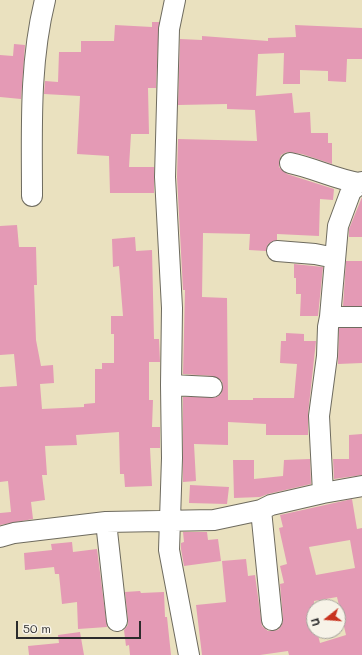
<!DOCTYPE html>
<style>
body{margin:0}
#map{position:relative;width:362px;height:655px;overflow:hidden;background:#eae1bf;font-family:Mali,sans-serif}
canvas{display:block}
.north{position:absolute;left:306px;top:599px;width:40px;height:40px;box-sizing:border-box;background:#f7f3e8;border:1px solid #a5a39c;border-radius:50%;rotate:253deg;font-size:11px;font-weight:700;line-height:16px;text-align:center;color:#2b2b2b}
.north::after{content:'';display:block;margin:auto;width:14px;height:18px;background:#c8321e;clip-path:polygon(50% 0,100% 100%,50% 72%,0 100%)}
.scale{position:absolute;left:16px;top:621px;width:125px;height:18px;box-sizing:border-box;border:2px solid #2b2b2b;border-top:0;padding-left:5px;font-size:12px;line-height:14px;white-space:nowrap;color:#2b2b2b;-webkit-text-stroke:3px #f7f3e8;paint-order:stroke}
</style>
<div id="map">
<canvas width="362" height="655"></canvas>
<div class="north">U</div>
<div class="scale">50 m</div>
</div>
<script>
const ctx = document.querySelector('canvas').getContext('2d');
ctx.lineJoin = 'round';
function fill(path, color) {
  ctx.fillStyle = color;
  ctx.fill(path, 'evenodd');
}
function strokePath(path, color, width, dash) {
  ctx.strokeStyle = color;
  ctx.lineWidth = width;
  ctx.lineCap = dash ? 'butt' : 'round';
  ctx.setLineDash(dash || []);
  ctx.stroke(path);
}
const building = new Path2D(`
 M 152,22 L 159,22 L 156,88 L 148,88 L 149,134 L 131,134 L 129,167 L 154,167 L 154,193 L 110,193 L 109,156 L 77,154 L 80,96 L 44,94 L 45,81 L 58,82 L 59,52 L 81,52 L 81,41 L 114,41 L 115,25 L 152,27 Z
 M 295,25 L 362,28 L 362,59 L 347,59 L 346,82 L 328,81 L 328,71 L 300,70 L 300,84 L 283,84 L 284,53 L 258,54 L 256,96 L 292,93 L 294,113 L 310,112 L 311,133 L 328,133 L 328,143 L 332,143 L 332,164 L 302,154 L 287,152 L 281,155 L 279,161 L 279,167 L 287,174 L 334,189 L 333,200 L 320,199 L 319,236 L 277,234 L 277,240 L 268,244 L 266,251 L 249,250 L 250,234 L 203,233 L 202,297 L 227,298 L 228,400 L 253,400 L 253,398 L 294,398 L 297,364 L 280,363 L 281,341 L 286,341 L 286,333 L 304,334 L 304,341 L 316,341 L 308,414 L 308,435 L 266,435 L 266,424 L 228,422 L 228,445 L 194,444 L 196,481 L 183,482 L 183,397 L 217,397 L 221,394 L 223,387 L 222,381 L 213,376 L 183,374 L 185,290 L 183,290 L 177,177 L 178,139 L 257,141 L 255,110 L 227,109 L 227,104 L 178,105 L 180,39 L 202,40 L 202,36 L 268,41 L 268,38 L 296,37 Z
 M 14,44 L 25,45 L 21,99 L 0,97 L 0,55 L 13,56 Z
 M 362,197 L 362,237 L 349,237 L 349,229 Z
 M 17,225 L 19,247 L 36,247 L 37,285 L 34,285 L 36,340 L 41,366 L 53,365 L 54,383 L 40,384 L 42,409 L 84,407 L 84,404 L 95,403 L 95,369 L 102,369 L 102,363 L 114,363 L 114,334 L 111,334 L 111,316 L 123,316 L 119,266 L 113,267 L 112,239 L 135,237 L 136,251 L 152,250 L 154,339 L 159,339 L 160,362 L 149,362 L 149,400 L 153,400 L 152,427 L 160,427 L 160,448 L 150,448 L 152,486 L 125,487 L 124,474 L 120,474 L 119,432 L 76,435 L 77,445 L 45,446 L 47,475 L 42,475 L 45,500 L 31,502 L 33,519 L 0,525 L 0,513 L 11,512 L 8,481 L 0,482 L 0,387 L 17,386 L 14,354 L 0,355 L 0,226 Z
 M 346,261 L 362,261 L 362,306 L 343,306 Z
 M 294,264 L 323,267 L 318,316 L 300,316 L 301,294 L 296,294 L 296,278 L 294,278 Z
 M 339,328 L 362,328 L 362,363 L 338,364 Z
 M 362,434 L 362,475 L 334,479 L 333,459 L 349,459 L 349,435 Z
 M 310,459 L 311,484 L 268,494 L 260,497 L 234,498 L 233,460 L 254,460 L 254,479 L 283,476 L 284,460 Z
 M 190,485 L 229,487 L 227,504 L 189,503 Z
 M 352,499 L 357,529 L 362,528 L 362,655 L 289,655 L 288,651 L 260,655 L 202,655 L 196,605 L 226,602 L 222,561 L 246,559 L 248,576 L 255,575 L 262,626 L 268,631 L 278,630 L 282,625 L 283,619 L 280,584 L 284,583 L 280,566 L 287,564 L 279,528 L 283,527 L 280,515 ZM 350,540 L 355,568 L 316,575 L 309,547 ZM 337,597 L 346,635 L 320,643 L 317,631 L 314,631 L 314,601 Z
 M 183,532 L 207,532 L 208,540 L 218,539 L 221,561 L 184,566 L 181,549 L 181,543 L 184,542 Z
 M 72,542 L 73,552 L 97,549 L 107,627 L 78,629 L 77,602 L 62,604 L 59,574 L 55,574 L 54,567 L 25,570 L 24,553 L 52,550 L 51,544 Z
 M 140,591 L 141,593 L 164,592 L 165,617 L 167,617 L 171,655 L 130,655 L 129,645 L 126,646 L 124,630 L 128,625 L 128,620 L 125,592 Z
 M 80,632 L 84,655 L 29,655 L 28,646 L 59,643 L 58,635 Z`);
const minor = new Path2D(`
 M 175,0 L 169,29 L 165,177 L 172,308 L 171,385 L 172,458 L 169,550 L 189,655
 M 290,163 C 314,168 335,179 359,183
 M 32,196 C 32,131 29,64 45,0
 M 277,251 L 315,254 L 335,258
 M 330,317 L 362,317
 M 171,385 L 212,387
 M 323,493 L 319,416 L 327,356 L 328,327 L 330,317 L 338,226 L 351,191 L 362,182
 M 261,510 L 272,620
 M 106,522 L 117,621
 M 0,537 L 14,533 L 106,522 L 214,520 L 261,510 L 271,505 L 323,493 L 362,486`);
fill(building, '#e49ab5');
strokePath(minor, '#6e6b5f', 22);
strokePath(minor, '#fff', 20);
</script>
